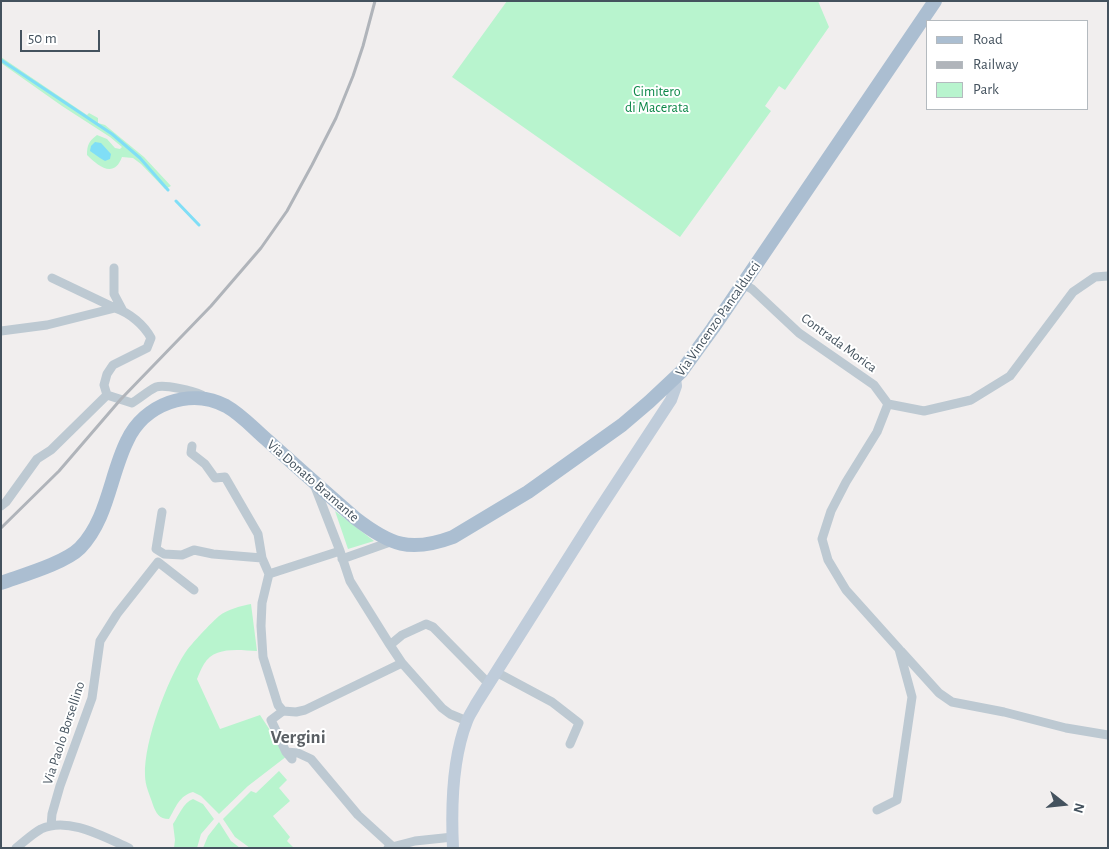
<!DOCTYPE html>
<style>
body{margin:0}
#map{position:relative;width:1109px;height:849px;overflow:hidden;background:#f1eeee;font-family:"Alegreya Sans",sans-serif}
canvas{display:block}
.frame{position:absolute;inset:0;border:2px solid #44525e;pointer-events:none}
.legend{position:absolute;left:926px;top:20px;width:162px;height:90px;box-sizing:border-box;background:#fff;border:1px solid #b4babf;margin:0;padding:6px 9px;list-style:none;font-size:15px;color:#44525e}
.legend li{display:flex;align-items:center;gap:10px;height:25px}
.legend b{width:25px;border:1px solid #b4babf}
.north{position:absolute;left:1039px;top:779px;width:50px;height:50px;-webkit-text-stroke:4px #fff;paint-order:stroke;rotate:106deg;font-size:14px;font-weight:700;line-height:20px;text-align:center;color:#44525e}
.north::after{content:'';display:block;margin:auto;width:18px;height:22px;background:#44525e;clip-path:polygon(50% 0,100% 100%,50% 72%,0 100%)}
.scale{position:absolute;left:20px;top:30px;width:80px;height:22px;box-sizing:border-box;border:2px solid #44525e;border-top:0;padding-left:6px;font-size:15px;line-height:18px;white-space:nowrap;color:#44525e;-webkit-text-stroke:4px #fff;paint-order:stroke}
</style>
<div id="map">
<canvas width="1109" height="849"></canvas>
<div class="frame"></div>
<ul class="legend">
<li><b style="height:6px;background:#abbed1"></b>Road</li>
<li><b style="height:6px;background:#b0b4ba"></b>Railway</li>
<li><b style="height:14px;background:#b8f4ce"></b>Park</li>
</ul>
<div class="north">N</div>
<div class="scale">50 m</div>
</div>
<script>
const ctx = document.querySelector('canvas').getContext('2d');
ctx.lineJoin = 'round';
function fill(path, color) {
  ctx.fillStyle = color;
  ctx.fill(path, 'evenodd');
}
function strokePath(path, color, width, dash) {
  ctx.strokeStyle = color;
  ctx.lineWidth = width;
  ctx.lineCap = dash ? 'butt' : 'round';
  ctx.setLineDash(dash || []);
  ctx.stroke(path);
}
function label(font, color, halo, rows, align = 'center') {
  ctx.font = font + ' "Alegreya Sans",sans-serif';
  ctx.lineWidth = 4;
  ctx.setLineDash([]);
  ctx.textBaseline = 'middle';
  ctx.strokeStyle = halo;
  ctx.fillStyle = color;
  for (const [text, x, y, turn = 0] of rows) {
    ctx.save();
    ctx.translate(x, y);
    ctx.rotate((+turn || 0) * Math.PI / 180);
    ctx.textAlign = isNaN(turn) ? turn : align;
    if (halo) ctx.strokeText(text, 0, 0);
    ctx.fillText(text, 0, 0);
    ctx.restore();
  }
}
const green = new Path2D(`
 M 507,1 L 818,1 L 829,27 L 785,90 L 779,86 L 765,106 L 771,111 L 680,237 L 452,77 Z
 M 1,57 L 87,115 L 89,113 L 98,118 L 98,123 L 105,125 L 144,157 L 171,186 L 165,189 L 141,164 L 133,158 L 122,157 C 114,179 98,166 87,155 C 87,145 89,141 97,135 L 107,139 L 115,148 L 120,149 L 122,147 L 110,137 L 62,106 L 1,63 Z
 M 335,511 L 374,541 L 348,549 Z
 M 251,604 L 257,651 C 239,650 214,646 204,664 C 201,669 199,674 197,679 L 220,729 L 260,715 L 287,756 L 248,786 L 219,814 L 201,796 L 193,792 C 179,796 176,807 169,819 C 159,819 156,813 153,805 C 150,795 145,786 145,775 C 144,741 167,681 185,653 C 191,644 211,623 219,616 C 228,609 241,606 251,604 Z
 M 279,771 L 287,780 L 279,788 L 290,801 L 273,816 L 290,837 L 287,841 L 294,848 L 250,848 L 235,837 L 223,819 L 251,791 L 256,793 Z
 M 193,799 L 203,804 L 214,819 L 201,834 L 197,848 L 174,848 L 175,840 L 173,824 C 179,815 183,803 193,799 Z
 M 219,822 L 231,841 L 240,848 L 203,848 L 208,836 Z`);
const water = new Path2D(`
 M 95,142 L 101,143 L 111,154 L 110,159 L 105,161 L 100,158 L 90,151 L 91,146 Z`);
const stream = new Path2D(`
 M 1,60 L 112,134 L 140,158 L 168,190
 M 176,201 L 199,225`);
const minor = new Path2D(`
 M 114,268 L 114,294 L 123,311
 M 52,278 L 115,308 C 130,313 144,325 151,338 L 147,348 L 113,365 L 107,374 L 104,385 L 107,395 L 132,403 C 140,398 148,391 156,387 C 165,384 193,391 202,395
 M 743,284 L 752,289 L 799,333 L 874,385 L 888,404 L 924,411 L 971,400 L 1010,376 L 1073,292 L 1095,277 L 1108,276
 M 1,331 L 47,325 L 115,308
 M 192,446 L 191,453 L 205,464 L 215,478 L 225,477 L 258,534 L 262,558 L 269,574 L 340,551
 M 314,484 L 340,551 L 350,581 L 390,645 L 402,663 L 442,708 L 450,714 L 467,721
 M 1,506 L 6,502 L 37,459 L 51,450 L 107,395
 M 162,512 L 156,549 L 164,554 L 182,555 L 194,550 L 213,554 L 262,558
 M 342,559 L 393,541
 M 269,574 L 262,603 L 261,626 L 263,657 L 278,705 L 283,711 L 296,712 L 305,710 L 402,663
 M 390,645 L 402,635 L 426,624 L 433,627 L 489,684
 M 901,651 L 939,693 L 952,702 L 1004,712 L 1066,728 L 1108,735
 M 496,672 L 552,702 L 579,723 L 570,744
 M 283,711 L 271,720 L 286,752 L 292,759
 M 286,752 L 298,753 L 311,759 L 358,815 L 392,846
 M 877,810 L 897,800 L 912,697 L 899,649 L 846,590 L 828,560 L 822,539 L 831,511 L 846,482 L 877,432 L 888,404
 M 51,826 L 52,814 L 60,786 L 92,698 L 100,641 L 117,614 L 158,562 L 194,590
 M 16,848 C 24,842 32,834 41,829 C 68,816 104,837 129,848
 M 388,848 L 415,841 L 453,837`);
const secondary = new Path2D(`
 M 453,848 C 451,807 452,759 467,721 C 469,715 473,710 476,704 L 593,519 L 671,400 L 676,386 L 675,378`);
const primary = new Path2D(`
 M 1,583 C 23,575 65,563 80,548 C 108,519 110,475 127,441 C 144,404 190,387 226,406 C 242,415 254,429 267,440 C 296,466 325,492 355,518 C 390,545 410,553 453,537 L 528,492 L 622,425 L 649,402 L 681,372 L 713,328 L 935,1`);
const rail = new Path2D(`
 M 1,528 L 59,471 L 121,399 L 211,306 L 261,248 L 287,211 L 312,165 L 336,118 L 353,76 L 363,46 L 375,1`);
const parkNames = [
 ["Cimitero",657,92],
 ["di Macerata",657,108]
];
const streetNames = [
 ["Via Vincenzo Pancalducci",718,319,-55],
 ["Contrada Morica",839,343,36],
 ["Via Donato Bramante",313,481,41],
 ["Via Paolo Borsellino",64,733,-72]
];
const districtNames = [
 ["Vergini",298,737]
];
fill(green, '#b8f4ce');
fill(water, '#80def6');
strokePath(stream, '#80def6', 3);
strokePath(minor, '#bdc9d2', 9);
strokePath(secondary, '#bfccda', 12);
strokePath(primary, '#abbed1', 14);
strokePath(rail, '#b0b4ba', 3);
label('14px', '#0d8849', '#fff', parkNames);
label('14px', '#44525e', '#fff', streetNames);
label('bold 19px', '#5a5f64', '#fff', districtNames);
</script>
